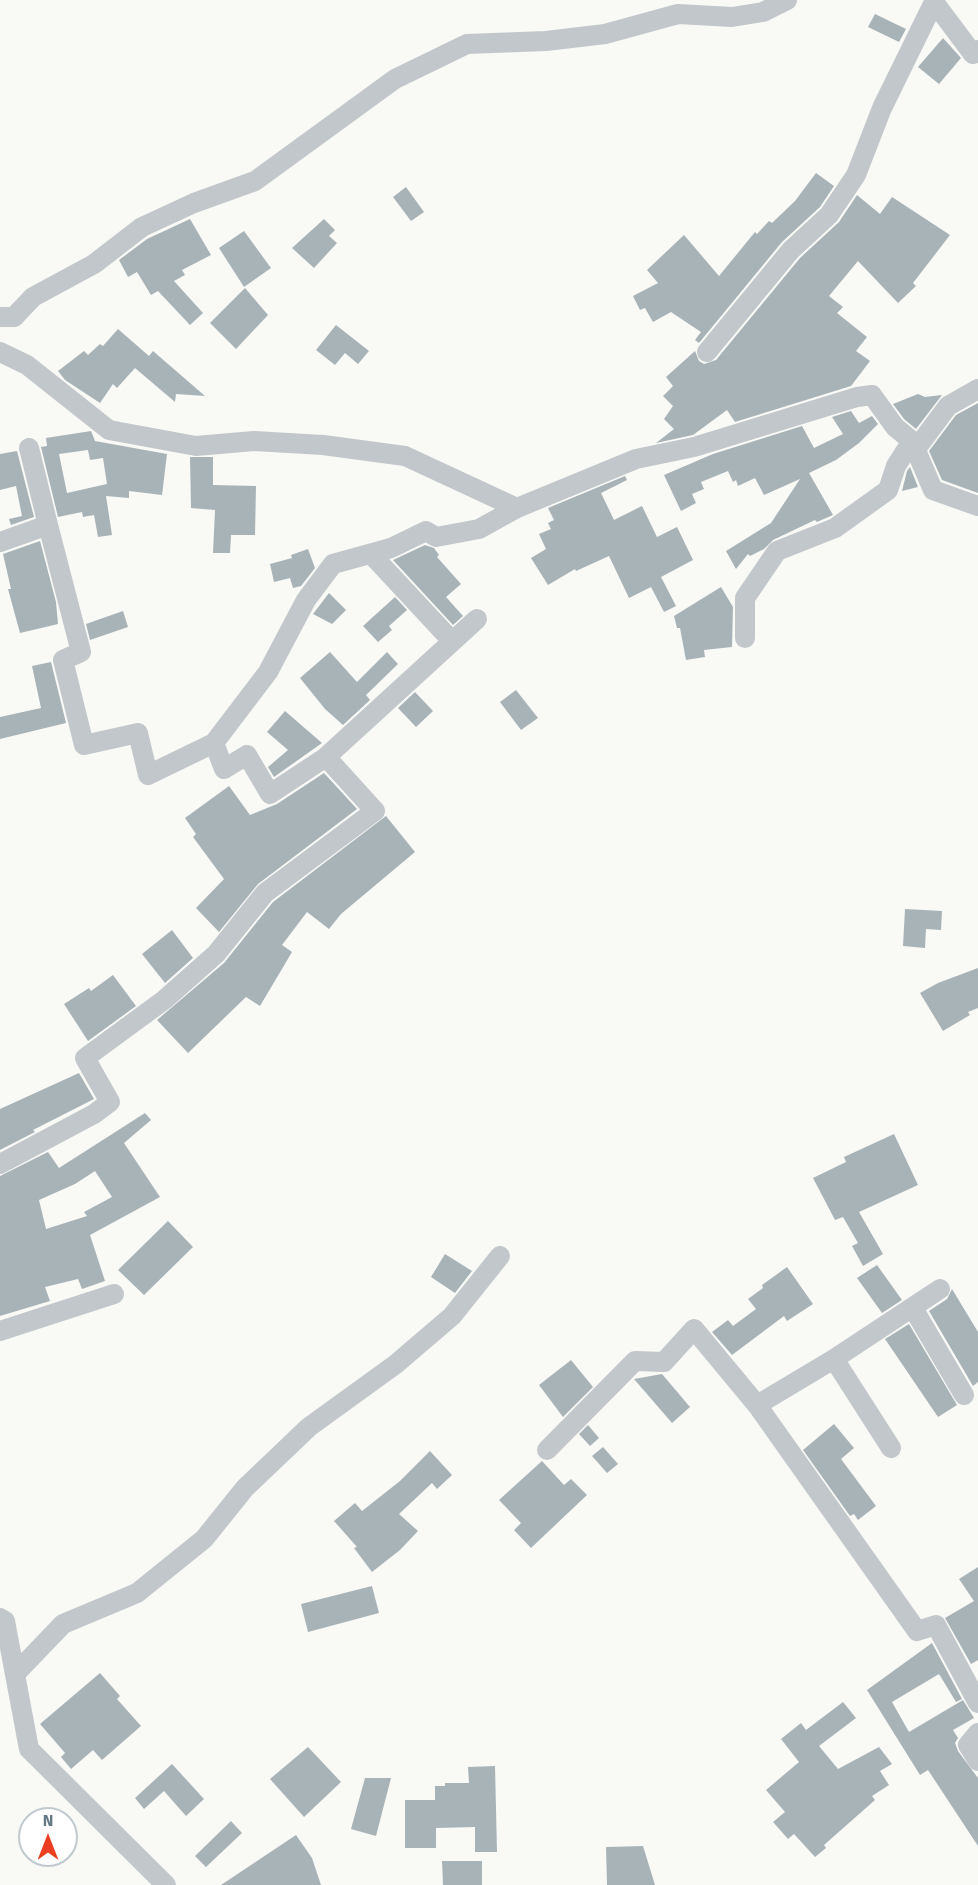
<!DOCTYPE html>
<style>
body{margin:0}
#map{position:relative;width:978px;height:1885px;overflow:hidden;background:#f9f9f6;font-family:"Fira Sans",sans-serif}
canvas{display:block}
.north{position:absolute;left:18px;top:1807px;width:60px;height:60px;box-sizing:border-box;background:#fff;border:2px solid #c0c9cd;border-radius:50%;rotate:0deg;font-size:16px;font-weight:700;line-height:24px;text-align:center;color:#627883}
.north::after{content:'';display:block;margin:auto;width:21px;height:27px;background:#ed3e21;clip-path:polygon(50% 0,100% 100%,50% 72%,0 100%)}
</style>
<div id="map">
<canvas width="978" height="1885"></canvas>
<div class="north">N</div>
</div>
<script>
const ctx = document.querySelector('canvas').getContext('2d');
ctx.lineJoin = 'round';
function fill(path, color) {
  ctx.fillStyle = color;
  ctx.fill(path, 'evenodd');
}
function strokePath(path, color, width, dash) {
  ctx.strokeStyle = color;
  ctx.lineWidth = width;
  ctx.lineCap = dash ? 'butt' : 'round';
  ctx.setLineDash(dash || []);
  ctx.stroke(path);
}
const building = new Path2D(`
 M 875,14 L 906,29 L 899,42 L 868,27 Z
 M 943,38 L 961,58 L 939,84 L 918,67 Z
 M 816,173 L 834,186 L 820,207 L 782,242 L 699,343 L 695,340 L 701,332 L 671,312 L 653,322 L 645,308 L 640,310 L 633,296 L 658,283 L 647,270 L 684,235 L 719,276 L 755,232 L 757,234 L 769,221 L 772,223 L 795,201 Z
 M 406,187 L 424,212 L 411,221 L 393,197 Z
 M 857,195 L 880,214 L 892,197 L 950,235 L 913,283 L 916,286 L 898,303 L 858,261 L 829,296 L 843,307 L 837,313 L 867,337 L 856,351 L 870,361 L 851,386 L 735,422 L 727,410 L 693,435 L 656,443 L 674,429 L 664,419 L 673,406 L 663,396 L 673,386 L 666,377 L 695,351 L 699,361 L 704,364 L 716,360 L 800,258 L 839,222 Z
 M 190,219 L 211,255 L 182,270 L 185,275 L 174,281 L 203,313 L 190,325 L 158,291 L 151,295 L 137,272 L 128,277 L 119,260 L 147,239 Z
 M 324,219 L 335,230 L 329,236 L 337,243 L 314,268 L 292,248 Z
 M 244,231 L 271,268 L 244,287 L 219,248 Z
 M 245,288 L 268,315 L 236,349 L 210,323 Z
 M 336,325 L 369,351 L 358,364 L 345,353 L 335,365 L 316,350 Z
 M 118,329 L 149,356 L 153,351 L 205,396 L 176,394 L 175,402 L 135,368 L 117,388 L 113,384 L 100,403 L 65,380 L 58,371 L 84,351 L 88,355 L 100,344 L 103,346 Z
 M 918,394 L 925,397 L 942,395 L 916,429 L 904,419 L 893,404 Z
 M 978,403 L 978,493 L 942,480 L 929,451 L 956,415 Z
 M 851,411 L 859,423 L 872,416 L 878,424 L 859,443 L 836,460 L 809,473 L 833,515 L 817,522 L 815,520 L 773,540 L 764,549 L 750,556 L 748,554 L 736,569 L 726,551 L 771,523 L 800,479 L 764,495 L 755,478 L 738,486 L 736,480 L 733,482 L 728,471 L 701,482 L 704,489 L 692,494 L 696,503 L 681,511 L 664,475 L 713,454 L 802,426 L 814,448 L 843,434 L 832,417 Z
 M 91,431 L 95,441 L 167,454 L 162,495 L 129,491 L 129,498 L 106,496 L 112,535 L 98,537 L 94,515 L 83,517 L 82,512 L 58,517 L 41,447 L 47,446 L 46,438 ZM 88,450 L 90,460 L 103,458 L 107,484 L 67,493 L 59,454 Z
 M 17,451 L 34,517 L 11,525 L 9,519 L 22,516 L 16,486 L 0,490 L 0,454 Z
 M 190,457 L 213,457 L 213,485 L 256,486 L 255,535 L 231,535 L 230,553 L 213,553 L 215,510 L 191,508 Z
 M 910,467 L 918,487 L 902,491 L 907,471 Z
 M 625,476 L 627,480 L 601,493 L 614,520 L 642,506 L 657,537 L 677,527 L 693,560 L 661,577 L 676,606 L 664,612 L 651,587 L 629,598 L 609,556 L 576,571 L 575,569 L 548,585 L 531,558 L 546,549 L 539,534 L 551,529 L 548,523 L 554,520 L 548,508 Z
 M 40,541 L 56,602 L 58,624 L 20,633 L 8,589 L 11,589 L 3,554 Z
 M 425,545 L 434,548 L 439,555 L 437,557 L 461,584 L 446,597 L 463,616 L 453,625 L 393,560 Z
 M 308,549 L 315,568 L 301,586 L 293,588 L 290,578 L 274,582 L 270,564 L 292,558 L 291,555 Z
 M 721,587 L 733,607 L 732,647 L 704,650 L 705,657 L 686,660 L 680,628 L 677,628 L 674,616 Z
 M 329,593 L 346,610 L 332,624 L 313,614 Z
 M 395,597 L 407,610 L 389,626 L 392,630 L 378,642 L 363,626 Z
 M 123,611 L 128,627 L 90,640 L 86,624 Z
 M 330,652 L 357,682 L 387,652 L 398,664 L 366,695 L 370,700 L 343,725 L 325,709 L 300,678 Z
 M 51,662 L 66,723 L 0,739 L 0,717 L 41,708 L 32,666 Z
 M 516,690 L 538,718 L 521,730 L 500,702 Z
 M 415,692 L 433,711 L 416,727 L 398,708 Z
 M 285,711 L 322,743 L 274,777 L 268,767 L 288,750 L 267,732 Z
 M 324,773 L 357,809 L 258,884 L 219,932 L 196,908 L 224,879 L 193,837 L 196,834 L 185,818 L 229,786 L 250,815 L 277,804 Z
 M 386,816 L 415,852 L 341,914 L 329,929 L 307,912 L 282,945 L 292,952 L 260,1006 L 246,997 L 188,1053 L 157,1020 L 224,963 L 273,902 Z
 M 905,909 L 942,911 L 941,930 L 926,929 L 925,948 L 903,946 Z
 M 172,930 L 193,958 L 165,983 L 142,954 Z
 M 978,968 L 978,1008 L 968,1012 L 970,1015 L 943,1031 L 920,993 L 938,983 Z
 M 113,975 L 136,1006 L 88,1041 L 64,1004 L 89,988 L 91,991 Z
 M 79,1073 L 94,1099 L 33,1130 L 35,1132 L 0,1150 L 0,1109 Z
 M 145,1113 L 151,1120 L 124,1143 L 160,1197 L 90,1235 L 105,1281 L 82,1289 L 78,1279 L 45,1287 L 50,1301 L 0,1316 L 0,1176 L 48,1152 L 59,1168 ZM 95,1171 L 112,1197 L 84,1212 L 87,1216 L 46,1229 L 39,1200 L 75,1184 Z
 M 894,1134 L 918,1185 L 859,1212 L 883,1254 L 863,1266 L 852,1246 L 858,1243 L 843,1217 L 835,1220 L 813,1178 L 846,1162 L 844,1157 Z
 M 168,1221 L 193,1247 L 144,1295 L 118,1270 Z
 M 445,1254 L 472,1271 L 455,1293 L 431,1277 Z
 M 877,1265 L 902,1300 L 882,1313 L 857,1278 Z
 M 787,1267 L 813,1304 L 787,1321 L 784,1316 L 732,1355 L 712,1332 L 728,1320 L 733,1326 L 756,1309 L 748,1299 L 763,1288 L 762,1285 Z
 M 952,1289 L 978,1332 L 978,1382 L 973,1386 L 929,1311 L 947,1299 Z
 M 909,1324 L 957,1405 L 938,1417 L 885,1339 Z
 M 571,1360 L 593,1387 L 563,1417 L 539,1385 Z
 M 662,1374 L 690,1407 L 672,1423 L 634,1379 Z
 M 834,1424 L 854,1448 L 841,1459 L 876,1506 L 858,1520 L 854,1514 L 850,1516 L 803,1450 Z
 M 588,1425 L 599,1438 L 590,1446 L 579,1434 Z
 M 603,1447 L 618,1464 L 607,1473 L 592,1456 Z
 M 430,1451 L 452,1475 L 437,1489 L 432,1483 L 399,1514 L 418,1531 L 400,1550 L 372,1572 L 354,1548 L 357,1547 L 334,1521 L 355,1503 L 362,1511 L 400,1481 Z
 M 542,1461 L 564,1485 L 571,1479 L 587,1495 L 531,1548 L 514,1530 L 521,1523 L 499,1500 Z
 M 978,1567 L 978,1660 L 971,1664 L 945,1618 L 974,1601 L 959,1579 Z
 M 372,1586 L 379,1613 L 308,1632 L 301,1604 Z
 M 932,1643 L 962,1699 L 956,1702 L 939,1674 L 892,1702 L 909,1732 L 963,1700 L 974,1718 L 953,1730 L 958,1738 L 955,1743 L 958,1751 L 978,1778 L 978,1846 L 928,1770 L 920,1775 L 867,1690 Z
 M 100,1673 L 120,1696 L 117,1699 L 141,1726 L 102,1760 L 93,1750 L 71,1769 L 61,1757 L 65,1753 L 40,1724 Z
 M 843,1702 L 856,1718 L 819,1746 L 838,1769 L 879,1747 L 892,1764 L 880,1771 L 889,1785 L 872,1796 L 875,1800 L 824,1845 L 826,1848 L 815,1857 L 794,1834 L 788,1839 L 773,1822 L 785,1812 L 766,1790 L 799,1762 L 781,1739 L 801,1723 L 806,1730 Z
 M 308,1747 L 341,1782 L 304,1817 L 270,1779 Z
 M 172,1764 L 204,1799 L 186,1816 L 164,1791 L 144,1809 L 135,1798 Z
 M 495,1766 L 497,1852 L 475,1852 L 475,1827 L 436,1828 L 436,1848 L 405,1848 L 405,1800 L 435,1800 L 435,1786 L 445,1786 L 445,1783 L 469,1783 L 468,1767 Z
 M 365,1778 L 391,1778 L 376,1836 L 351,1829 Z
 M 231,1821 L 242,1833 L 206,1867 L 195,1856 Z
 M 296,1835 L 312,1858 L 321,1885 L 221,1885 Z
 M 643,1846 L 655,1885 L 607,1885 L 606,1847 Z
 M 442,1861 L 482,1861 L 482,1885 L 443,1885 Z`);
const minor = new Path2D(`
 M 0,317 L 14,317 L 33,297 L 94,264 L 142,227 L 194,203 L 255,181 L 395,79 L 467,44 L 546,41 L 605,34 L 678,14 L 732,17 L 763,12 L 787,0
 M 0,352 L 27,365 L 109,430 L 196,446 L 254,441 L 323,445 L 405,456 L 517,508 L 636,459 L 694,447 L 857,397 L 872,395 L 895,427 L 912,441 L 933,490 L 978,506
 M 707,352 L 791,250 L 829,215 L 856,175 L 882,108 L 934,2 L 973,54 L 978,50
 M 29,448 L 48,525
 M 916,449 L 948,406 L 978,389
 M 0,542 L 48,525 L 81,652 L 63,660 L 84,745 L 138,733 L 148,775 L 214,743 L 224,769 L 247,755 L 270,794 L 326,757 L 477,619
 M 371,554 L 452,641
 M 745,638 L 745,598 L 777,551 L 835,528 L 888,490 L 896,466 L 912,441
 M 214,743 L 268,672 L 306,600 L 333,564 L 391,548 L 426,531 L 436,537 L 479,529 L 517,508
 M 0,1164 L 94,1114 L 110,1102 L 85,1058 L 164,1000 L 216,954 L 265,893 L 375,811 L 326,757
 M 913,1308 L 964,1395
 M 0,1331 L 114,1294
 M 834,1359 L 891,1448
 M 757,1405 L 834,1359 L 940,1289
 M 547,1450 L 635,1361 L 664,1362 L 694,1329 L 757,1405 L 917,1631 L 936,1625 L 978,1703
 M 0,1618 L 5,1621 L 29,1749 L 166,1885
 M 16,1673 L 63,1624 L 137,1593 L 204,1539 L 245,1488 L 309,1427 L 396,1364 L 452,1316 L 500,1256
 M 978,1733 L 968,1745 L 978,1761`);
fill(building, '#a8b3b8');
strokePath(minor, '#c1c7ca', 20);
</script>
